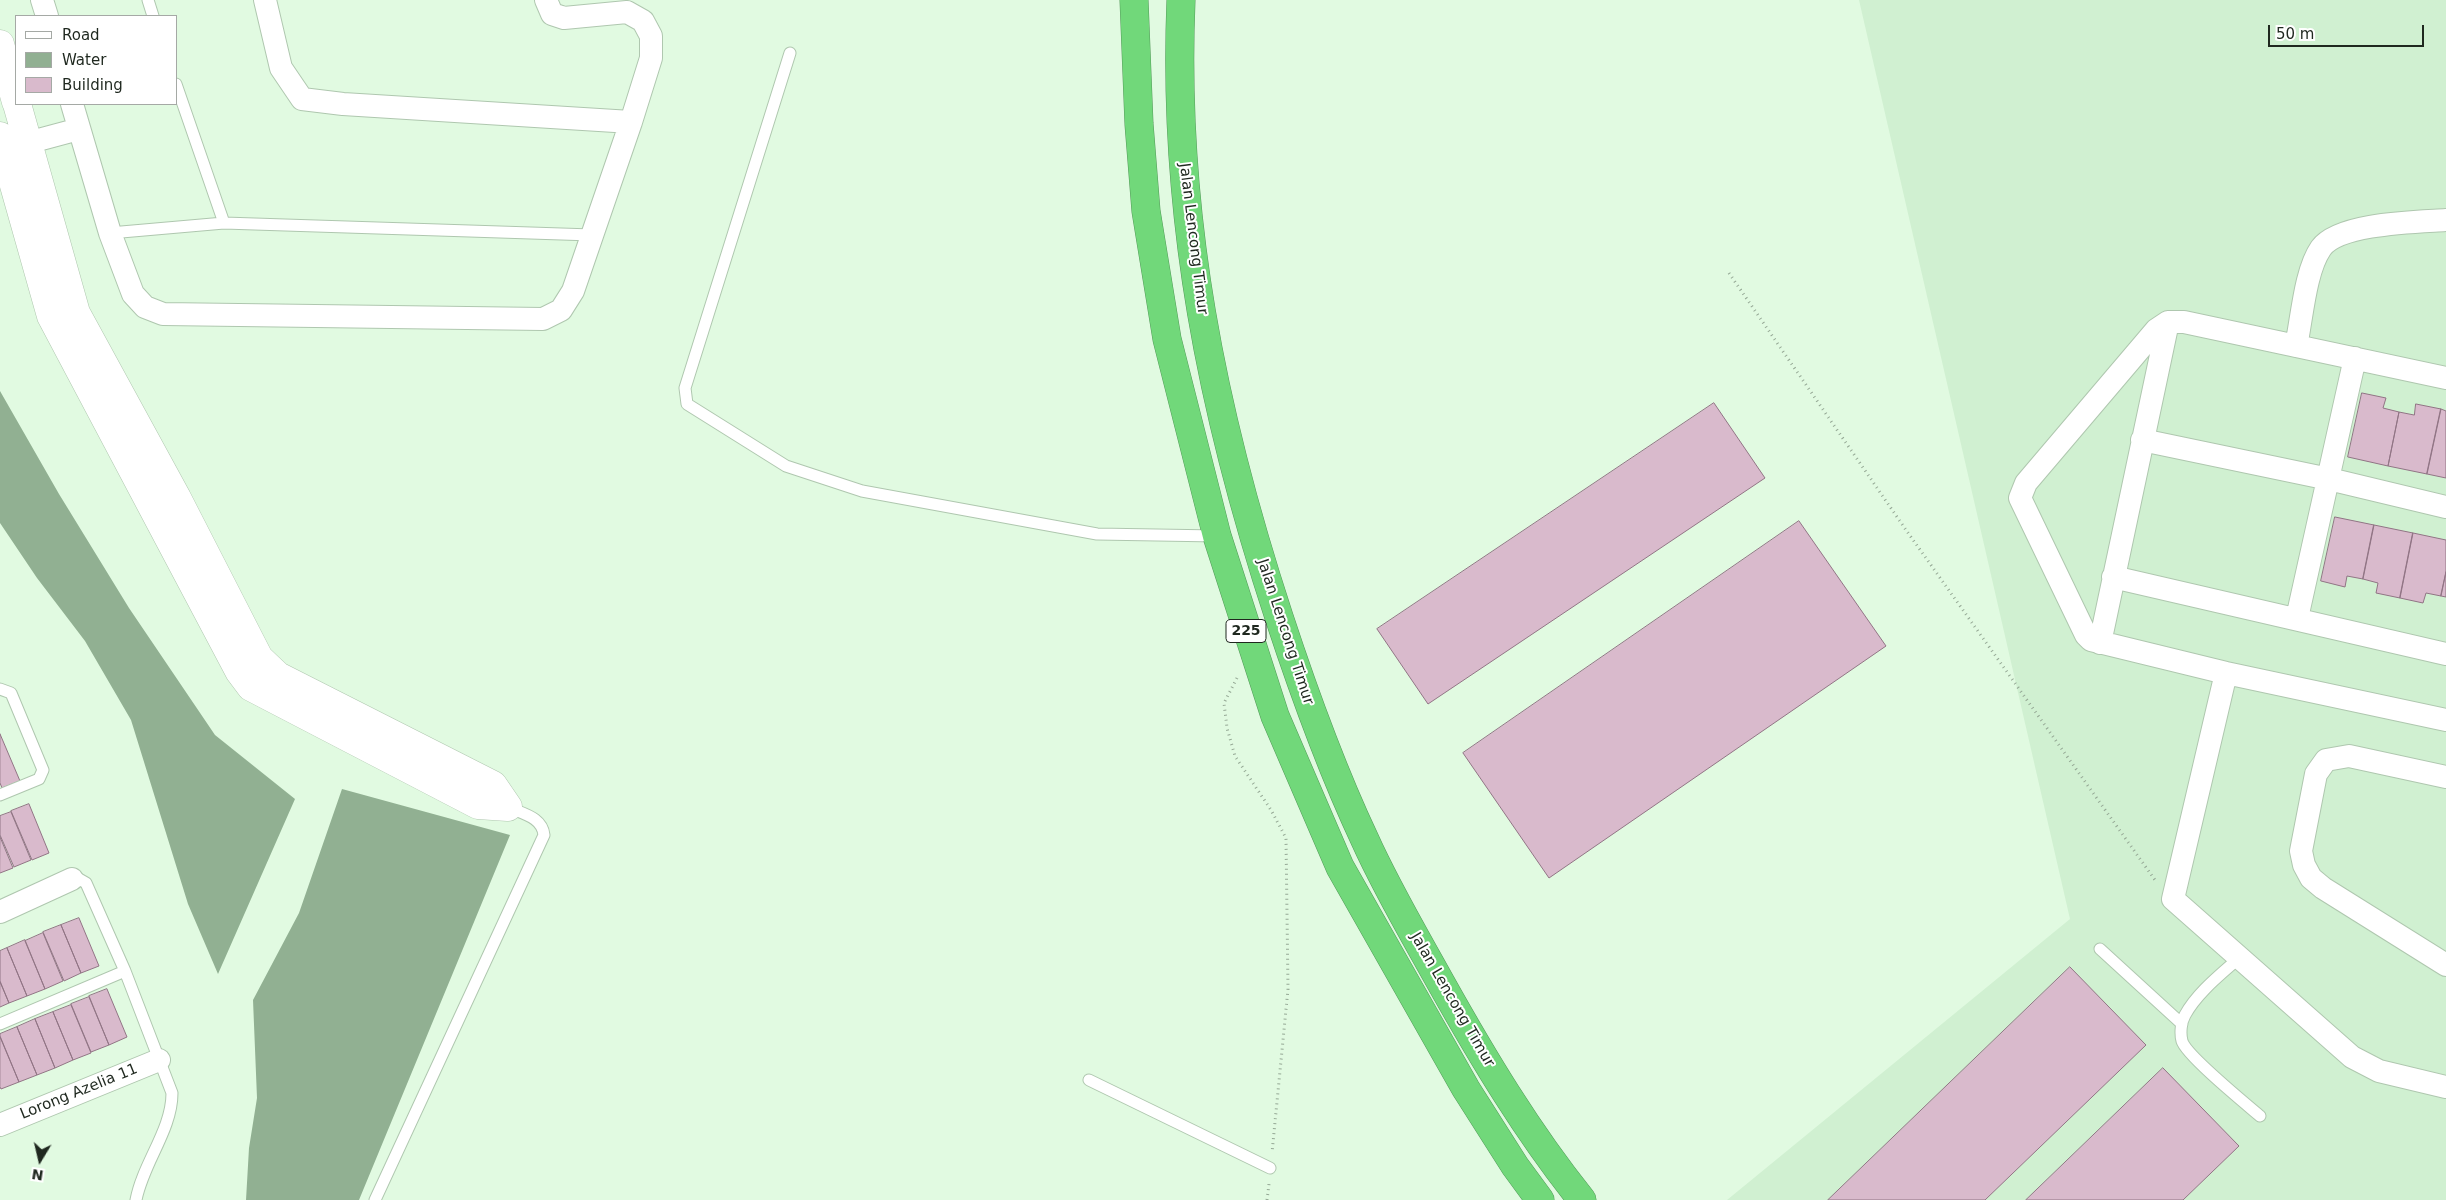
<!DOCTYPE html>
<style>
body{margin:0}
#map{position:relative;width:2446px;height:1200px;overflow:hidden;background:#e1fae1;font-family:"DejaVu Sans",sans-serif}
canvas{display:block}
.legend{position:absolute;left:15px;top:15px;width:162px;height:90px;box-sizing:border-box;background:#fff;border:1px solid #a5a9a5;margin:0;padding:6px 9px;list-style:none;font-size:15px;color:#1f281f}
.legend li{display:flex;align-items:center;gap:10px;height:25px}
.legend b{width:25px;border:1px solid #a5a9a5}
.north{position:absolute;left:15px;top:1135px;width:50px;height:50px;-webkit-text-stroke:4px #fff;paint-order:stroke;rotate:189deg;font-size:14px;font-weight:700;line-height:20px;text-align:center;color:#1f281f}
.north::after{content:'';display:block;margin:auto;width:18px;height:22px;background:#1f281f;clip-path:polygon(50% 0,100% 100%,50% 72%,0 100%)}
.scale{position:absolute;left:2268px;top:25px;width:156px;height:22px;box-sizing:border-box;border:2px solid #1f281f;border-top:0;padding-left:6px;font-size:15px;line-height:18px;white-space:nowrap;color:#1f281f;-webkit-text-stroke:4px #fff;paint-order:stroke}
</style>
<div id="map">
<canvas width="2446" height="1200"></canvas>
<ul class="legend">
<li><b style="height:6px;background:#fff"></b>Road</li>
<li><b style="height:14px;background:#91b092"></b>Water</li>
<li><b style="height:14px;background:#d9bacc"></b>Building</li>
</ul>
<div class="north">N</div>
<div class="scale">50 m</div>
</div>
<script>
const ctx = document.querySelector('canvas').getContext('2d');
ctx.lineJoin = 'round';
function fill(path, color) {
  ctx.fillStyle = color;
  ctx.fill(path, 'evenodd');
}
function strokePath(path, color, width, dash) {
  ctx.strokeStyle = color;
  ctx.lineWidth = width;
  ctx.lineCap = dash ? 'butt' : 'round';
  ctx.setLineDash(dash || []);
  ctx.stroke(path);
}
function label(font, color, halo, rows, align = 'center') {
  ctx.font = font + ' "DejaVu Sans",sans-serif';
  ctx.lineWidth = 4;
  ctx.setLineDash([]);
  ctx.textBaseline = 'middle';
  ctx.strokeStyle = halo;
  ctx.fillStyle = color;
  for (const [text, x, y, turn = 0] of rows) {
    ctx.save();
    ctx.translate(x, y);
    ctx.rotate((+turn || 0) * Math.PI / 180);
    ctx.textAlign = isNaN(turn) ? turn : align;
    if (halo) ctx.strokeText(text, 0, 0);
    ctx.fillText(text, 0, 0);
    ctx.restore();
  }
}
const built = new Path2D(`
 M 1859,0 L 2446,0 L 2446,1200 L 1727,1200 L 2070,919 Z`);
const water = new Path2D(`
 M 0,391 L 59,494 L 129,608 L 215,735 L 295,799 L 218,974 L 188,904 L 131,720 L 85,641 L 37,578 L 0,523 Z
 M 342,789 L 510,835 L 359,1200 L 246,1200 L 249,1148 L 257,1098 L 253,1000 L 299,913 Z`);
const building = new Path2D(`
 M 2362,393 L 2386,398 L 2383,408 L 2399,412 L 2388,466 L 2348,457 Z
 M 1714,403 L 1765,478 L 1428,704 L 1377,629 Z
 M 2416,404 L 2441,409 L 2427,474 L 2388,466 L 2399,412 L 2414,415 Z
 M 2441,409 L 2446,411 L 2446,478 L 2427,474 Z
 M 2335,517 L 2374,525 L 2363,579 L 2347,576 L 2345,587 L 2321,581 Z
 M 1799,521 L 1886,646 L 1549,878 L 1463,753 Z
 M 2374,525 L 2413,533 L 2400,598 L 2376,593 L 2378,583 L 2363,579 Z
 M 2413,533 L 2446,540 L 2446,572 L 2441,596 L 2426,593 L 2423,603 L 2400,598 Z
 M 2446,572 L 2446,597 L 2441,596 Z
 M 0,734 L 20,781 L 2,788 L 0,783 Z
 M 29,804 L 49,853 L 32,860 L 11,811 Z
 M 11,812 L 31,860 L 14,867 L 0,835 L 0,816 Z
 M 0,837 L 13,868 L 0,873 Z
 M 79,918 L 99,966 L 81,973 L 61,925 Z
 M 61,925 L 81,973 L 64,981 L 43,932 Z
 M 43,933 L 63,981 L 45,989 L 25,941 Z
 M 25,940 L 45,989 L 27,996 L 7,948 Z
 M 7,948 L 27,996 L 9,1003 L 0,981 L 0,951 Z
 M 2070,967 L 2146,1045 L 1985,1200 L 1828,1200 Z
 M 0,982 L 9,1003 L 0,1007 Z
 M 107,989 L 127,1037 L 109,1045 L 89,996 Z
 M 89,997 L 109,1045 L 91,1052 L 71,1004 Z
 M 71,1005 L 91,1053 L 73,1060 L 53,1012 Z
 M 53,1012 L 73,1060 L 55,1068 L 35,1019 Z
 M 35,1019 L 55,1068 L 37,1075 L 17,1027 Z
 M 17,1027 L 37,1075 L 19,1082 L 0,1036 L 0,1034 Z
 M 0,1037 L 19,1082 L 1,1089 L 0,1087 Z
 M 2163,1068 L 2239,1146 L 2183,1200 L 2026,1200 Z`);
const path = new Path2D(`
 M 1729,273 L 1906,530 L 2155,880
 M 1237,678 L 1224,703 L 1227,728 L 1235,756 L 1271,810 L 1286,838 L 1288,989 L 1272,1153
 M 1267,1200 L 1269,1184`);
const lane = new Path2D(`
 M 148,0 L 153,16
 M 790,53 L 685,388 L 687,404 L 786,466 L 862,491 L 1097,534 L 1217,536
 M 176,84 L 224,223
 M 110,233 L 224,223 L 592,235
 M 0,689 L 11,693 L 43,770 L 39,779 L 0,795
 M 72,879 L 79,879 L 86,883 L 125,971 L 172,1093 C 172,1130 143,1163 136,1200
 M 2100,949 L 2182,1024
 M 2238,959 C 2220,975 2197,993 2185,1015 C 2181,1022 2180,1033 2182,1041 C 2186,1055 2246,1104 2260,1116
 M 0,1024 L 125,971
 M 1089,1080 L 1270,1168
 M 375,1200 L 544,835 C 542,817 523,814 508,807`);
const street = new Path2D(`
 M 42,0 L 47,16
 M 265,0 L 281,68 L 302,99 L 343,104 L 631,122
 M 72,104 L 110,233 L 133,294 L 145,307 L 163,314 L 543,319 L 561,310 L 573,291 L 631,122 L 651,58 L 651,36 L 643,21 L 627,12 L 564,18 L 552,14 L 546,0
 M 12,147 L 79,129
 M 2296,346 C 2302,318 2305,271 2321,248 C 2339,223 2416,222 2446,220
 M 2446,378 L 2184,322 L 2168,322 L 2156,330 L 2026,483 L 2020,498 L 2086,635 L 2091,640 L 2226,673 L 2446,720
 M 2142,440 L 2329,479 L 2446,507
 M 2113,577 L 2446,654
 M 2297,618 L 2355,358
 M 2100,643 L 2168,322
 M 2226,673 L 2173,899 L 2352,1057 L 2379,1071 L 2446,1087
 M 2446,777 L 2349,756 L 2326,760 L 2316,774 L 2301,851 L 2304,865 L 2311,878 L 2323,888 L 2446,965
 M 0,912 L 72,879
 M 0,1125 L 159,1060`);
const secondary = new Path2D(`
 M 0,44 L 16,102
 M 17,104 L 76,313 L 177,498 L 259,658 L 278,676 L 493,785 L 508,807
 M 0,136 L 51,316 L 239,671 L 251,687 L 478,805 L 508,807`);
const highway = new Path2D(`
 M 1134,0 L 1139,124 L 1146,211 L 1167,339 L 1217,536 L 1275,716 L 1340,867 L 1466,1089 L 1515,1166 L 1540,1200
 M 1181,0 C 1172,215 1212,413 1279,617 C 1304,693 1331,768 1365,840 C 1387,889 1415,936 1441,983 C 1483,1058 1528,1133 1582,1200`);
const shields = [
 [1246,631,40]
];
const shieldNames = [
 ["225",1246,631]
];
const streetNames = [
 ["Jalan Lencong Timur",1193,239,83],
 ["Jalan Lencong Timur",1285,632,72],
 ["Jalan Lencong Timur",1452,1000,60],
 ["Lorong Azelia 11",79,1092,-22]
];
fill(built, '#d0f0d1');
fill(water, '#91b092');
fill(building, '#d9bacc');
strokePath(building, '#917585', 1);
strokePath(lane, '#afc7af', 13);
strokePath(street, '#afc7af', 24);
strokePath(secondary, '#afc7af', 29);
strokePath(highway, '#549a5a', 29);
strokePath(path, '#95a895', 3, [1, 4]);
strokePath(lane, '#fff', 11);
strokePath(street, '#fff', 22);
strokePath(secondary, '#fff', 28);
strokePath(highway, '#71d87a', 28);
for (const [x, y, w] of shields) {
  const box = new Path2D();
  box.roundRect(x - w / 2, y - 11.5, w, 23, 4);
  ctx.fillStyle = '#fff';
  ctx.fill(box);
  strokePath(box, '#1f281f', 1);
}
label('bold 14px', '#1f281f', null, shieldNames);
label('15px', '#1f281f', '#fff', streetNames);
</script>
